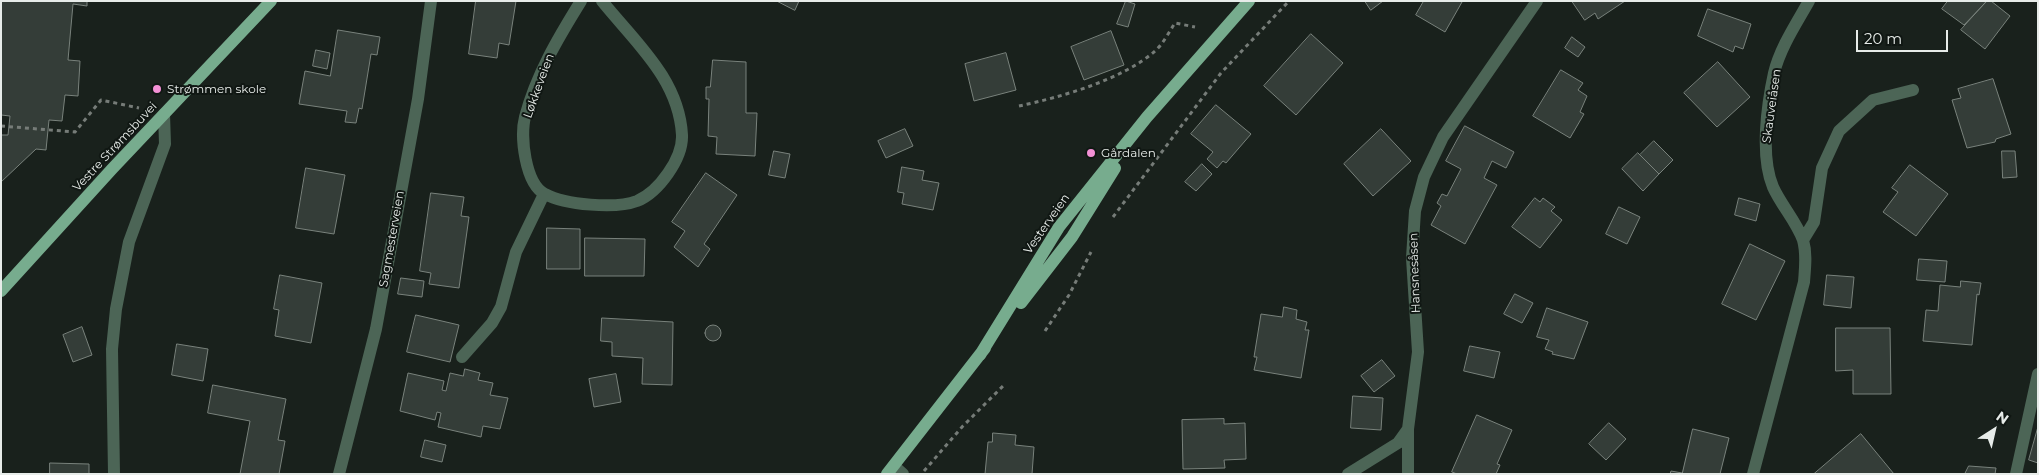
<!DOCTYPE html>
<meta charset="utf-8">
<style>
body{margin:0}
#map{position:relative;width:2039px;height:475px;overflow:hidden;background:#19211c;font-family:Montserrat,sans-serif}
canvas{display:block}
.frame{position:absolute;inset:0;border:2px solid #e7ece9;pointer-events:none}
.north{position:absolute;left:1969px;top:405px;width:50px;height:50px;-webkit-text-stroke:4px #101713;paint-order:stroke;rotate:35deg;font-size:14px;font-weight:700;line-height:20px;text-align:center;color:#e7ece9}
.north::after{content:'';display:block;margin:auto;width:18px;height:22px;background:#e7ece9;clip-path:polygon(50% 0,100% 100%,50% 72%,0 100%)}
.scale{position:absolute;left:1856px;top:30px;width:92px;height:22px;box-sizing:border-box;border:2px solid #e7ece9;border-top:0;padding-left:6px;font-size:15px;line-height:18px;white-space:nowrap;color:#e7ece9;-webkit-text-stroke:4px #101713;paint-order:stroke}
</style>
<div id="map">
<canvas width="2039" height="475"></canvas>
<div class="frame"></div>
<div class="north">N</div>
<div class="scale">20 m</div>
</div>
<script>
const ctx = document.querySelector('canvas').getContext('2d');
ctx.lineJoin = 'round';
function fill(path, color) {
  ctx.fillStyle = color;
  ctx.fill(path, 'evenodd');
}
function strokePath(path, color, width, dash) {
  ctx.strokeStyle = color;
  ctx.lineWidth = width;
  ctx.lineCap = dash ? 'butt' : 'round';
  ctx.setLineDash(dash || []);
  ctx.stroke(path);
}
function label(font, color, halo, rows, align = 'center') {
  ctx.font = font + ' Montserrat,sans-serif';
  ctx.lineWidth = 4;
  ctx.setLineDash([]);
  ctx.textBaseline = 'middle';
  ctx.strokeStyle = halo;
  ctx.fillStyle = color;
  for (const [text, x, y, turn = 0] of rows) {
    ctx.save();
    ctx.translate(x, y);
    ctx.rotate((+turn || 0) * Math.PI / 180);
    ctx.textAlign = isNaN(turn) ? turn : align;
    if (halo) ctx.strokeText(text, 0, 0);
    ctx.fillText(text, 0, 0);
    ctx.restore();
  }
}
const building = new Path2D(`
 M 1,1 L 87,1 L 87,6 L 73,4 L 68,60 L 80,61 L 78,96 L 65,95 L 62,121 L 49,120 L 46,150 L 36,149 L 1,182 L 1,135 L 8,135 L 10,116 L 1,115 Z
 M 476,1 L 516,1 L 509,45 L 499,43 L 497,58 L 469,54 Z
 M 777,1 L 799,1 L 795,10 Z
 M 1126,1 L 1135,4 L 1128,27 L 1117,24 Z
 M 1365,1 L 1383,1 L 1371,10 Z
 M 1424,1 L 1460,1 L 1462,2 L 1445,32 L 1416,15 Z
 M 1572,1 L 1625,1 L 1598,19 L 1595,13 L 1585,20 Z
 M 1948,1 L 1987,1 L 1964,25 L 1942,9 Z
 M 1987,1 L 1991,1 L 2010,16 L 1985,49 L 1961,30 Z
 M 1708,9 L 1751,24 L 1743,49 L 1735,46 L 1733,52 L 1698,36 Z
 M 338,30 L 380,37 L 377,55 L 371,54 L 362,109 L 359,108 L 356,123 L 345,122 L 347,111 L 299,104 L 305,71 L 330,76 Z
 M 1111,31 L 1124,65 L 1084,80 L 1071,47 Z
 M 1311,34 L 1343,63 L 1296,115 L 1264,86 Z
 M 1572,37 L 1585,47 L 1578,57 L 1565,48 Z
 M 316,50 L 330,53 L 327,69 L 313,66 Z
 M 1006,53 L 1016,90 L 974,101 L 965,64 Z
 M 713,60 L 746,62 L 746,113 L 757,113 L 755,156 L 716,154 L 717,137 L 708,136 L 709,99 L 706,99 L 706,87 L 710,87 Z
 M 1718,62 L 1750,97 L 1717,127 L 1684,93 Z
 M 1561,70 L 1583,83 L 1578,90 L 1587,96 L 1580,112 L 1584,114 L 1570,138 L 1533,116 Z
 M 1993,79 L 2011,134 L 1996,139 L 1995,142 L 1967,148 L 1952,100 L 1961,98 L 1958,89 Z
 M 1216,105 L 1251,134 L 1226,163 L 1223,161 L 1217,168 L 1207,159 L 1213,152 L 1191,134 Z
 M 1465,126 L 1514,152 L 1506,168 L 1492,161 L 1484,178 L 1497,185 L 1465,244 L 1431,225 L 1441,206 L 1437,203 L 1442,194 L 1447,196 L 1461,169 L 1446,161 Z
 M 905,129 L 913,146 L 886,158 L 878,141 Z
 M 1381,129 L 1411,161 L 1373,196 L 1344,164 Z
 M 1654,141 L 1673,160 L 1659,174 L 1640,155 Z
 M 774,151 L 790,154 L 785,178 L 769,175 Z
 M 2002,151 L 2015,151 L 2017,177 L 2003,178 Z
 M 1638,153 L 1659,174 L 1643,191 L 1622,169 Z
 M 1202,164 L 1212,174 L 1196,191 L 1185,182 Z
 M 1910,165 L 1948,194 L 1916,236 L 1883,212 L 1898,192 L 1892,188 Z
 M 902,167 L 924,171 L 922,180 L 939,183 L 933,210 L 902,204 L 904,193 L 898,192 Z
 M 306,168 L 345,175 L 334,234 L 296,228 Z
 M 706,173 L 737,195 L 704,244 L 710,249 L 698,267 L 674,247 L 685,231 L 672,222 Z
 M 431,193 L 464,197 L 461,216 L 469,217 L 459,288 L 429,284 L 431,273 L 420,271 Z
 M 1535,198 L 1540,202 L 1543,198 L 1555,207 L 1551,211 L 1562,220 L 1540,248 L 1512,227 Z
 M 1739,198 L 1760,204 L 1756,221 L 1735,215 Z
 M 1619,207 L 1640,217 L 1627,244 L 1606,234 Z
 M 547,228 L 580,229 L 580,269 L 547,269 Z
 M 585,238 L 645,239 L 644,276 L 585,276 Z
 M 1750,244 L 1785,261 L 1756,320 L 1722,304 Z
 M 1919,259 L 1947,261 L 1945,282 L 1917,280 Z
 M 280,275 L 322,283 L 311,343 L 275,336 L 279,310 L 274,309 Z
 M 1827,275 L 1854,277 L 1851,308 L 1824,305 Z
 M 401,278 L 424,281 L 422,297 L 398,294 Z
 M 1961,281 L 1981,283 L 1979,295 L 1977,294 L 1972,345 L 1923,341 L 1926,310 L 1938,311 L 1940,285 L 1960,287 Z
 M 1515,294 L 1533,303 L 1522,323 L 1504,314 Z
 M 1284,307 L 1297,310 L 1296,319 L 1307,322 L 1305,330 L 1309,330 L 1301,378 L 1254,370 L 1257,357 L 1254,357 L 1261,314 L 1282,317 Z
 M 1547,308 L 1588,322 L 1574,359 L 1552,354 L 1553,352 L 1545,349 L 1549,340 L 1537,337 Z
 M 416,315 L 459,325 L 450,362 L 407,352 Z
 M 602,318 L 673,322 L 672,385 L 642,384 L 643,358 L 612,356 L 612,342 L 601,341 Z
 M705 333a8 8 0 1 1 16 0a8 8 0 1 1-16 0Z
 M 82,327 L 92,355 L 73,362 L 63,335 Z
 M 1836,328 L 1890,328 L 1891,394 L 1853,394 L 1853,370 L 1836,371 Z
 M 177,344 L 208,349 L 203,381 L 172,375 Z
 M 1470,346 L 1500,352 L 1494,378 L 1464,371 Z
 M 1382,360 L 1395,376 L 1374,392 L 1361,376 Z
 M 465,369 L 480,373 L 478,380 L 493,383 L 490,395 L 508,398 L 500,429 L 483,426 L 481,437 L 438,427 L 441,413 L 437,412 L 435,420 L 400,411 L 408,373 L 444,381 L 442,390 L 446,391 L 450,373 L 463,376 Z
 M 616,374 L 621,402 L 594,407 L 589,379 Z
 M 213,385 L 286,399 L 278,440 L 285,441 L 279,474 L 240,474 L 250,421 L 208,413 Z
 M 1353,396 L 1383,398 L 1381,430 L 1351,428 Z
 M 1477,415 L 1512,430 L 1497,464 L 1500,465 L 1496,474 L 1457,474 L 1452,472 Z
 M 1224,419 L 1224,424 L 1245,423 L 1246,459 L 1224,460 L 1225,468 L 1183,469 L 1182,420 Z
 M 1609,423 L 1626,439 L 1606,460 L 1589,444 Z
 M 2038,427 L 2038,463 L 2029,460 Z
 M 1693,429 L 1729,438 L 1720,474 L 1670,474 L 1671,471 L 1682,473 Z
 M 993,433 L 1016,435 L 1015,445 L 1034,447 L 1032,474 L 985,474 L 988,442 L 992,442 Z
 M 1861,434 L 1894,474 L 1814,474 Z
 M 425,440 L 446,445 L 442,462 L 421,457 Z
 M 50,463 L 89,464 L 89,474 L 50,474 Z
 M 1969,466 L 1996,468 L 1995,474 L 1965,474 Z`);
const path = new Path2D(`
 M 1019,106 C 1061,97 1122,80 1155,51 C 1163,44 1169,32 1175,23 L 1195,27
 M 1,126 L 75,132 L 101,100 L 139,108
 M 1113,217 L 1221,73 L 1289,1
 M 1045,331 L 1069,295 L 1091,252
 M 924,471 L 962,427 L 1005,384`);
const minor = new Path2D(`
 M 581,1 C 558,38 536,75 525,117 C 520,136 525,184 545,194 C 565,205 616,209 637,201 C 659,192 683,158 682,135 C 679,79 635,42 602,1
 M 1803,240 L 1814,222 L 1822,168 L 1839,131 L 1873,100 L 1913,90
 M 462,357 L 492,323 L 501,307 L 516,252 L 544,194
 M 894,466 L 903,474
 M 114,474 L 112,349 L 116,309 L 129,242 L 165,144 L 164,114
 M 339,474 L 376,329 L 418,99 L 431,1
 M 1348,474 L 1398,443 L 1408,429
 M 1408,474 L 1408,429 L 1418,352 L 1412,258 L 1415,211 L 1424,177 L 1443,137 L 1537,1
 M 1753,474 L 1804,282 C 1805,268 1807,254 1803,240 C 1796,221 1781,205 1773,187 C 1760,156 1767,105 1774,73 C 1780,48 1796,24 1809,1
 M 2016,474 L 2038,374`);
const major = new Path2D(`
 M 1,291 L 112,169 L 271,1
 M 1021,303 L 1072,237 L 1115,168
 M 980,355 L 1059,227 L 1147,117 L 1249,1
 M 887,474 L 985,348`);
const markers = [
 [157,89,5,"#f391d5"],
 [1091,153,5,"#f391d5"]
];
const streetNames = [
 ["Løkkeveien",539,86,-70],
 ["Skauveiåsen",1772,106,-82],
 ["Vestre Strømsbuvei",115,147,-47],
 ["Vesterveien",1047,224,-55],
 ["Sagmesterveien",392,239,-80],
 ["Hansnesåsen",1415,273,-92]
];
const poiNames = [
 ["Strømmen skole",167,89],
 ["Gårdalen",1101,153]
];
fill(building, '#343d38');
strokePath(building, '#79827c', 1);
strokePath(path, '#767c78', 3, [4, 4]);
strokePath(minor, '#4c6556', 12);
strokePath(major, '#77ac8e', 12);
for (const [x, y, r, color] of markers) {
  const dot = new Path2D();
  dot.arc(x, y, r, 0, 2 * Math.PI);
  ctx.fillStyle = color;
  ctx.fill(dot);
  strokePath(dot, '#101713', 2);
}
label('12px', '#e7ece9', '#101713', streetNames);
label('12px', '#e7ece9', '#101713', poiNames, 'left');
</script>
